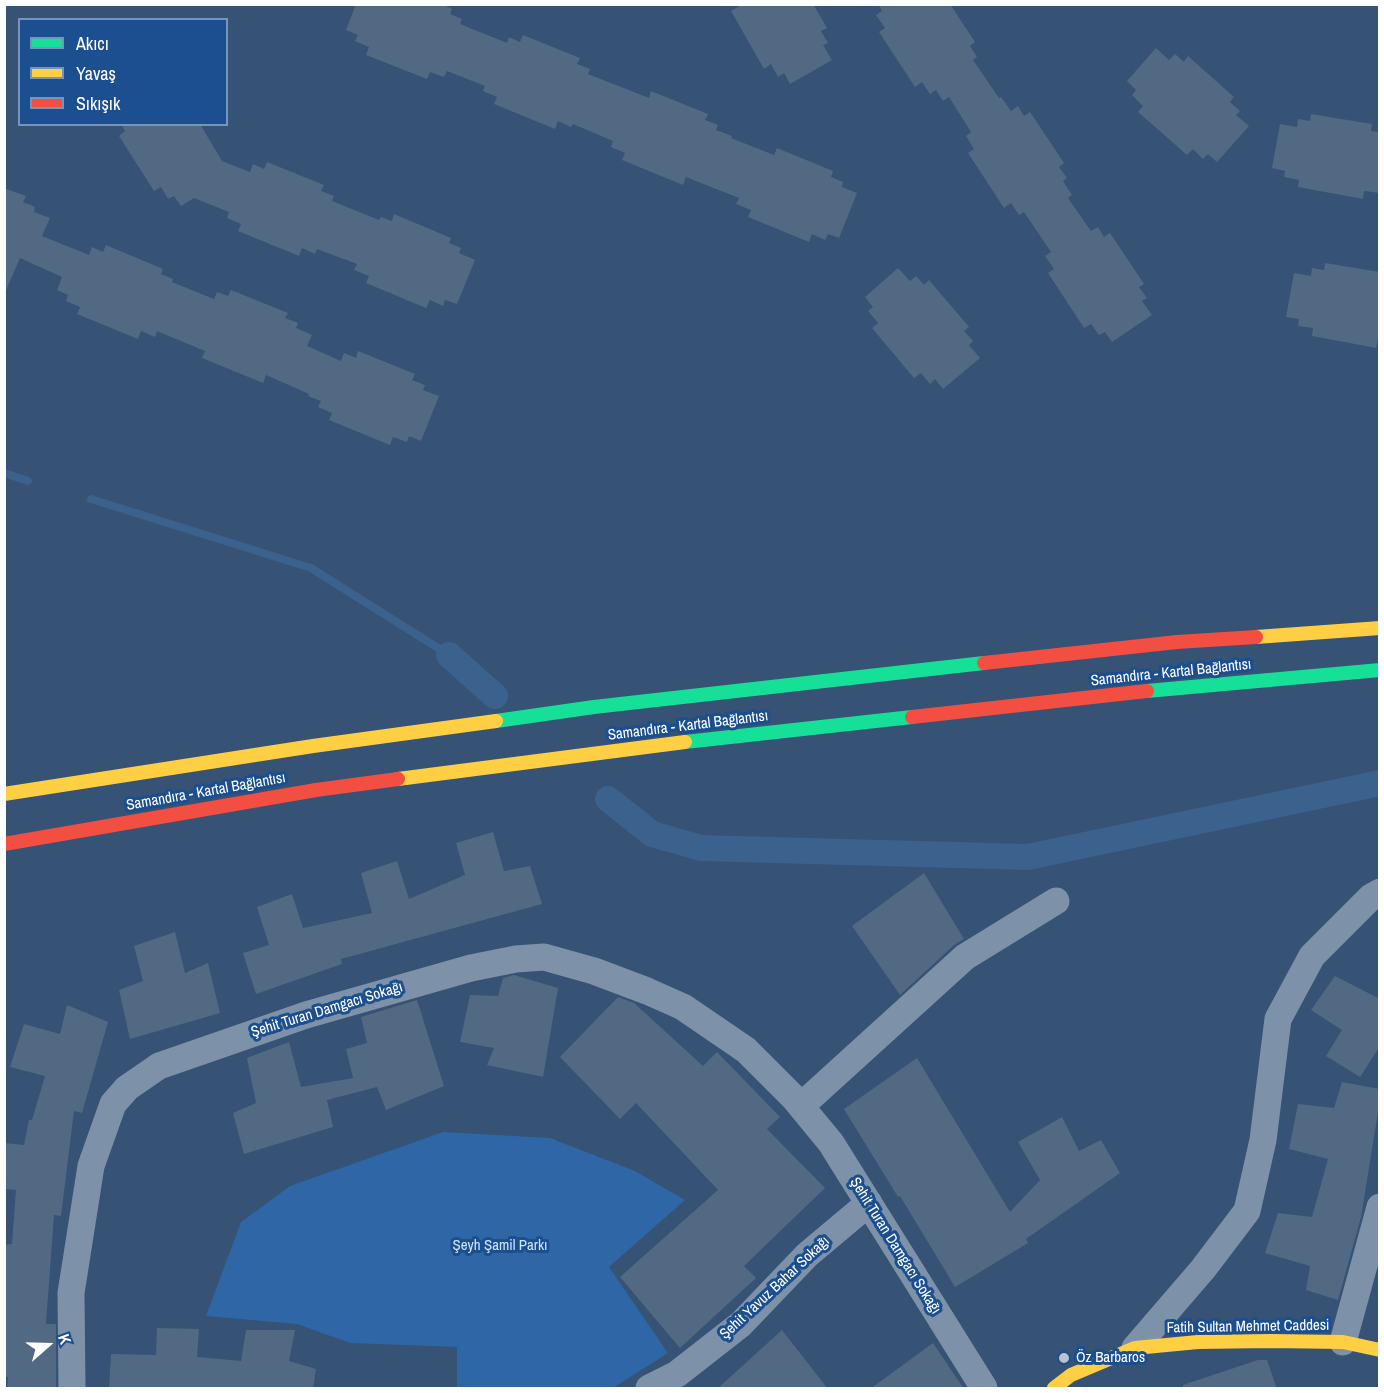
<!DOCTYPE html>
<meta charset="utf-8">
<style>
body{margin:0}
#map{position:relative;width:1384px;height:1393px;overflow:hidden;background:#365274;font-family:"Archivo Narrow",sans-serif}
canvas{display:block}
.frame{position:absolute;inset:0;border:6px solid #fff;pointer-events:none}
.legend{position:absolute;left:18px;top:18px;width:210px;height:108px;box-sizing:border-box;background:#1b4f8f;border:2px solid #7695bc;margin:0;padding:8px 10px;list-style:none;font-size:18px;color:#fff}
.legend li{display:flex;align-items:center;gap:12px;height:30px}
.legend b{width:30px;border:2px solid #7695bc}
.north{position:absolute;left:18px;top:1315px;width:60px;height:60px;-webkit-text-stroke:4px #1b4f8f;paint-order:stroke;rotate:70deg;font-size:16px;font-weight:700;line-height:24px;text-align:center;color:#fff}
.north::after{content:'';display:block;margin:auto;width:21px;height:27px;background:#fff;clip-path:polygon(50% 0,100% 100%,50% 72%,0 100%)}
</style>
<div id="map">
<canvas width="1384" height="1393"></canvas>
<div class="frame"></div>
<ul class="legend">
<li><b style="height:8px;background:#16e098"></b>Akıcı</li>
<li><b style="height:8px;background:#ffcf43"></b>Yavaş</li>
<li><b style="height:8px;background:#f24e42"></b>Sıkışık</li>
</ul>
<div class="north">K</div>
</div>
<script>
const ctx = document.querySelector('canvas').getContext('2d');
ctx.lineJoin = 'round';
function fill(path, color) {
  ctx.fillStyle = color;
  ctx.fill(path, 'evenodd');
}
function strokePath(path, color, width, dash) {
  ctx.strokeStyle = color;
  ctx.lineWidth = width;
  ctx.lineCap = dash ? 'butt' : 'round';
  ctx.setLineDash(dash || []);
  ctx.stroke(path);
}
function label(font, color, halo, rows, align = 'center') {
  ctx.font = font + ' "Archivo Narrow",sans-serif';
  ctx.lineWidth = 6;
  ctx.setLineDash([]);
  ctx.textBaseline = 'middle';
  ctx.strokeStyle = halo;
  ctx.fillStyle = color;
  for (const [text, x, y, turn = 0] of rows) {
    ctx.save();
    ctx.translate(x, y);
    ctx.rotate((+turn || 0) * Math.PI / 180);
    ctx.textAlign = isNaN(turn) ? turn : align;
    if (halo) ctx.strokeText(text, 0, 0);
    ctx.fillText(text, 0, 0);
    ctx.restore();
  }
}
const green = new Path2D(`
 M 443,1132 L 550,1138 L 635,1171 L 685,1200 L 609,1267 L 668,1353 L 613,1388 L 457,1388 L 457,1347 L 350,1343 L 297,1324 L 206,1316 L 241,1222 L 290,1186 Z`);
const stream = new Path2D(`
 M 4,473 L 28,481
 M 91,499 L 311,568 L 449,655`);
const canal = new Path2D(`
 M 449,655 L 495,696
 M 608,799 L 652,834 L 701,848 L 1028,857 L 1380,783`);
const building = new Path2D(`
 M 356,4 L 442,4 L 452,9 L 450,14 L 462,19 L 460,24 L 507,43 L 509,37 L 520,42 L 523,35 L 580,58 L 577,64 L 590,69 L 588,74 L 649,98 L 651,91 L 708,114 L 705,120 L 718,125 L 716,130 L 732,136 L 731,138 L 774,155 L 777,148 L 833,171 L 831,177 L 843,182 L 842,187 L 857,193 L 839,238 L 828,234 L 825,240 L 812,234 L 809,242 L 748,217 L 751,210 L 736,204 L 739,198 L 686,177 L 683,185 L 622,160 L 625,153 L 611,147 L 613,141 L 573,124 L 571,127 L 558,121 L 555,129 L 494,104 L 497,97 L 483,91 L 485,86 L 447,71 L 444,77 L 430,72 L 427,79 L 366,55 L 369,47 L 355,41 L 358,35 L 346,30 Z
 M 743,4 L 813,4 L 827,28 L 821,31 L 828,43 L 823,45 L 832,60 L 790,84 L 784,73 L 778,77 L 771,64 L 764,69 L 731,11 Z
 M 878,4 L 950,4 L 975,42 L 970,46 L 977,57 L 973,60 L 999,98 L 1001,97 L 1011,111 L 1018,106 L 1024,116 L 1030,112 L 1064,163 L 1059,167 L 1067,178 L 1063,181 L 1072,195 L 1068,198 L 1091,231 L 1098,227 L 1104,237 L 1110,233 L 1144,284 L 1139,287 L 1147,298 L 1142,301 L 1152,315 L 1112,342 L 1105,332 L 1099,335 L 1091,324 L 1084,328 L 1048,273 L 1054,269 L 1045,256 L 1051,252 L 1024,212 L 1019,215 L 1011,203 L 1004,208 L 968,153 L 974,149 L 966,136 L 971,132 L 949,97 L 943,101 L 936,90 L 930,94 L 922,82 L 915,87 L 879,32 L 885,28 L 876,15 L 882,11 Z
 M 1156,48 L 1169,60 L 1175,54 L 1184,62 L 1188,56 L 1234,97 L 1230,102 L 1240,111 L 1236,115 L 1249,126 L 1217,162 L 1208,154 L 1203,159 L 1193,149 L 1187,155 L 1138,112 L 1143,106 L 1132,95 L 1136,90 L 1127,81 Z
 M 1311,114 L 1372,124 L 1371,131 L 1380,132 L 1380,193 L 1364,191 L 1363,199 L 1298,187 L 1299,180 L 1284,177 L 1285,171 L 1272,168 L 1280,124 L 1297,127 L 1298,119 L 1310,121 Z
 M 121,124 L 200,124 L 222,161 L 250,172 L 253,164 L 264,169 L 267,162 L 324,185 L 321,191 L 334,196 L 332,201 L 379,220 L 381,217 L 392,221 L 394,214 L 451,238 L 449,243 L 461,248 L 459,253 L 475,260 L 457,304 L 445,300 L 443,306 L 430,300 L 426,308 L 366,283 L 369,276 L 354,270 L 357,264 L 317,249 L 315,254 L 302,248 L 299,256 L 238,231 L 241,224 L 227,218 L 229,212 L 194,198 L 181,206 L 174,196 L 168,199 L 161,187 L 154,191 L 119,136 L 125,131 Z
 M 4,188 L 26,196 L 23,202 L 35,207 L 34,212 L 50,218 L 42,236 L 89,255 L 92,247 L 103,252 L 106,245 L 163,269 L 161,274 L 173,279 L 172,282 L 214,299 L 217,292 L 228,296 L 231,290 L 288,313 L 285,318 L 298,323 L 296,328 L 312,335 L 307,346 L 341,361 L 344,353 L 356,358 L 358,351 L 415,374 L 412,380 L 425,385 L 423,390 L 439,396 L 421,441 L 409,436 L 407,442 L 393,437 L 390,445 L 329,420 L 332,413 L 318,407 L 321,401 L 308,396 L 309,394 L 266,375 L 263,383 L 202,358 L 205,351 L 157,331 L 155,337 L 141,331 L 138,339 L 77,314 L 80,307 L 66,301 L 68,295 L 57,290 L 62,277 L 20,258 L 4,295 Z
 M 1325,263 L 1380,272 L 1380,339 L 1378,339 L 1376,348 L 1312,336 L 1313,328 L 1298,326 L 1299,319 L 1286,317 L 1294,273 L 1311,276 L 1312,268 L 1324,270 Z
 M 898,268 L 910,281 L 916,276 L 924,285 L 929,280 L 969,327 L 964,331 L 973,341 L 969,345 L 980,358 L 943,389 L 935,379 L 930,384 L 921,373 L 914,378 L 872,328 L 878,323 L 868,311 L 873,307 L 865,297 Z
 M 493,832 L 504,871 L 530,866 L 542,904 L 341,959 L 342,964 L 256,994 L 243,953 L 269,945 L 257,907 L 292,894 L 303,928 L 372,913 L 361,873 L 397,861 L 409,899 L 465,875 L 456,843 Z
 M 924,873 L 964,939 L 954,945 L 900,995 L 852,926 Z
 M 175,932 L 185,973 L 208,963 L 220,1013 L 130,1039 L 119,990 L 143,981 L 134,946 Z
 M 514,975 L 558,988 L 543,1077 L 487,1065 L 494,1048 L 460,1042 L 470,995 L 498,996 L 503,978 Z
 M 1335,976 L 1380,999 L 1380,1046 L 1360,1077 L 1326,1056 L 1342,1030 L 1311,1010 Z
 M 618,997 L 634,1003 L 703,1066 L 717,1052 L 780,1117 L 767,1129 L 825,1188 L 744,1266 L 756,1278 L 680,1348 L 620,1277 L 718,1190 L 636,1103 L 620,1119 L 560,1057 Z
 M 417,1000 L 444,1086 L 386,1110 L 377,1087 L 327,1100 L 333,1127 L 244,1154 L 233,1113 L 256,1103 L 247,1058 L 289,1042 L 301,1087 L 353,1078 L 346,1049 L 367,1043 L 361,1017 Z
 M 67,1005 L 108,1022 L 82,1113 L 74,1111 L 61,1216 L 54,1215 L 46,1324 L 56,1324 L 56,1389 L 7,1389 L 8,1377 L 4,1377 L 4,1245 L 12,1244 L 16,1190 L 4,1189 L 4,1143 L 24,1145 L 29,1120 L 32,1120 L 45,1076 L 10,1067 L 24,1024 L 60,1034 Z
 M 917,1058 L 1010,1212 L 1040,1180 L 1018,1142 L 1062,1117 L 1079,1151 L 1101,1140 L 1120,1173 L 1026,1239 L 1028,1243 L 955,1287 L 900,1196 L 898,1197 L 844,1109 Z
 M 1342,1082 L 1380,1089 L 1380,1100 L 1361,1217 L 1338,1300 L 1306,1290 L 1310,1266 L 1265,1253 L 1278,1213 L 1312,1217 L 1328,1159 L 1289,1149 L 1298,1104 L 1334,1108 Z
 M 157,1328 L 199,1329 L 197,1357 L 241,1361 L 246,1330 L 295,1330 L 289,1361 L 316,1369 L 313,1389 L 109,1389 L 111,1354 L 156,1355 Z
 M 782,1330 L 828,1389 L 717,1389 Z
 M 933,1343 L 964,1389 L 870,1389 Z
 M 1258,1360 L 1267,1360 L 1277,1389 L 1183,1389 L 1183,1385 Z`);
const street = new Path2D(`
 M 801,1106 L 965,957 L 1056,901
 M 1343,1342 L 1380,1207
 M 1135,1348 L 1203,1269 L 1247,1211 L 1263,1140 L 1278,1019 L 1312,956 L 1371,897 L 1380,892
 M 72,1388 L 71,1293 L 91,1166 L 113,1104 L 127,1088 L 159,1066 L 306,1015 L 471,968 L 516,959 L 544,957 L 594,971 L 647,991 L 683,1007 L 746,1050 L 794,1098 L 831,1143 L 984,1388
 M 649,1388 L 677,1374 L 741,1324 L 807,1255 L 869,1203`);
const fast = new Path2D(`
 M 1147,691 L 1380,670
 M 496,721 L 594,707 L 984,663
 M 685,742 L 912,717`);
const slow = new Path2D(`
 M 1256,637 L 1380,628
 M 398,779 L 685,742
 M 4,794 L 313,746 L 496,721
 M 1054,1388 L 1071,1375 L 1135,1348 L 1198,1342 L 1270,1341 L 1343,1342 L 1380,1350`);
const jam = new Path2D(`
 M 984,663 L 1177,642 L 1256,637
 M 912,717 L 1147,691
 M 4,844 L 316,790 L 398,779`);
const markers = [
 [1064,1358,6,"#b9c2ce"]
];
const streetNames = [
 ["Samandıra - Kartal Bağlantısı",1171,673,-6],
 ["Samandıra - Kartal Bağlantısı",688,726,-7],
 ["Samandıra - Kartal Bağlantısı",206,792,-10],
 ["Şehit Turan Damgacı Sokağı",327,1010,-17],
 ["Şehit Turan Damgacı Sokağı",895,1246,58],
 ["Şehit Yavuz Bahar Sokağı",775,1288,-43],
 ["Fatih Sultan Mehmet Caddesi",1248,1327,-1]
];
const parkNames = [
 ["Şeyh Şamil Parkı",500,1246]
];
const poiNames = [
 ["Öz Barbaros",1076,1358]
];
fill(green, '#2f66a5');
strokePath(stream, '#3b618d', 8);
strokePath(canal, '#3b618d', 26);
fill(building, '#526984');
strokePath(street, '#7d92a8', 27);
strokePath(fast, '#16e098', 14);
strokePath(slow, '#ffcf43', 14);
strokePath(jam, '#f24e42', 14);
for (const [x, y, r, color] of markers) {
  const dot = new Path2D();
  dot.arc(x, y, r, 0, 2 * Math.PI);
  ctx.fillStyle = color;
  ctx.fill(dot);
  strokePath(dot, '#1b4f8f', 2);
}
label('15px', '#fff', '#1b4f8f', streetNames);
label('15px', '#cfe3fa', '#1b4f8f', parkNames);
label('15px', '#fff', '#1b4f8f', poiNames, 'left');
</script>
